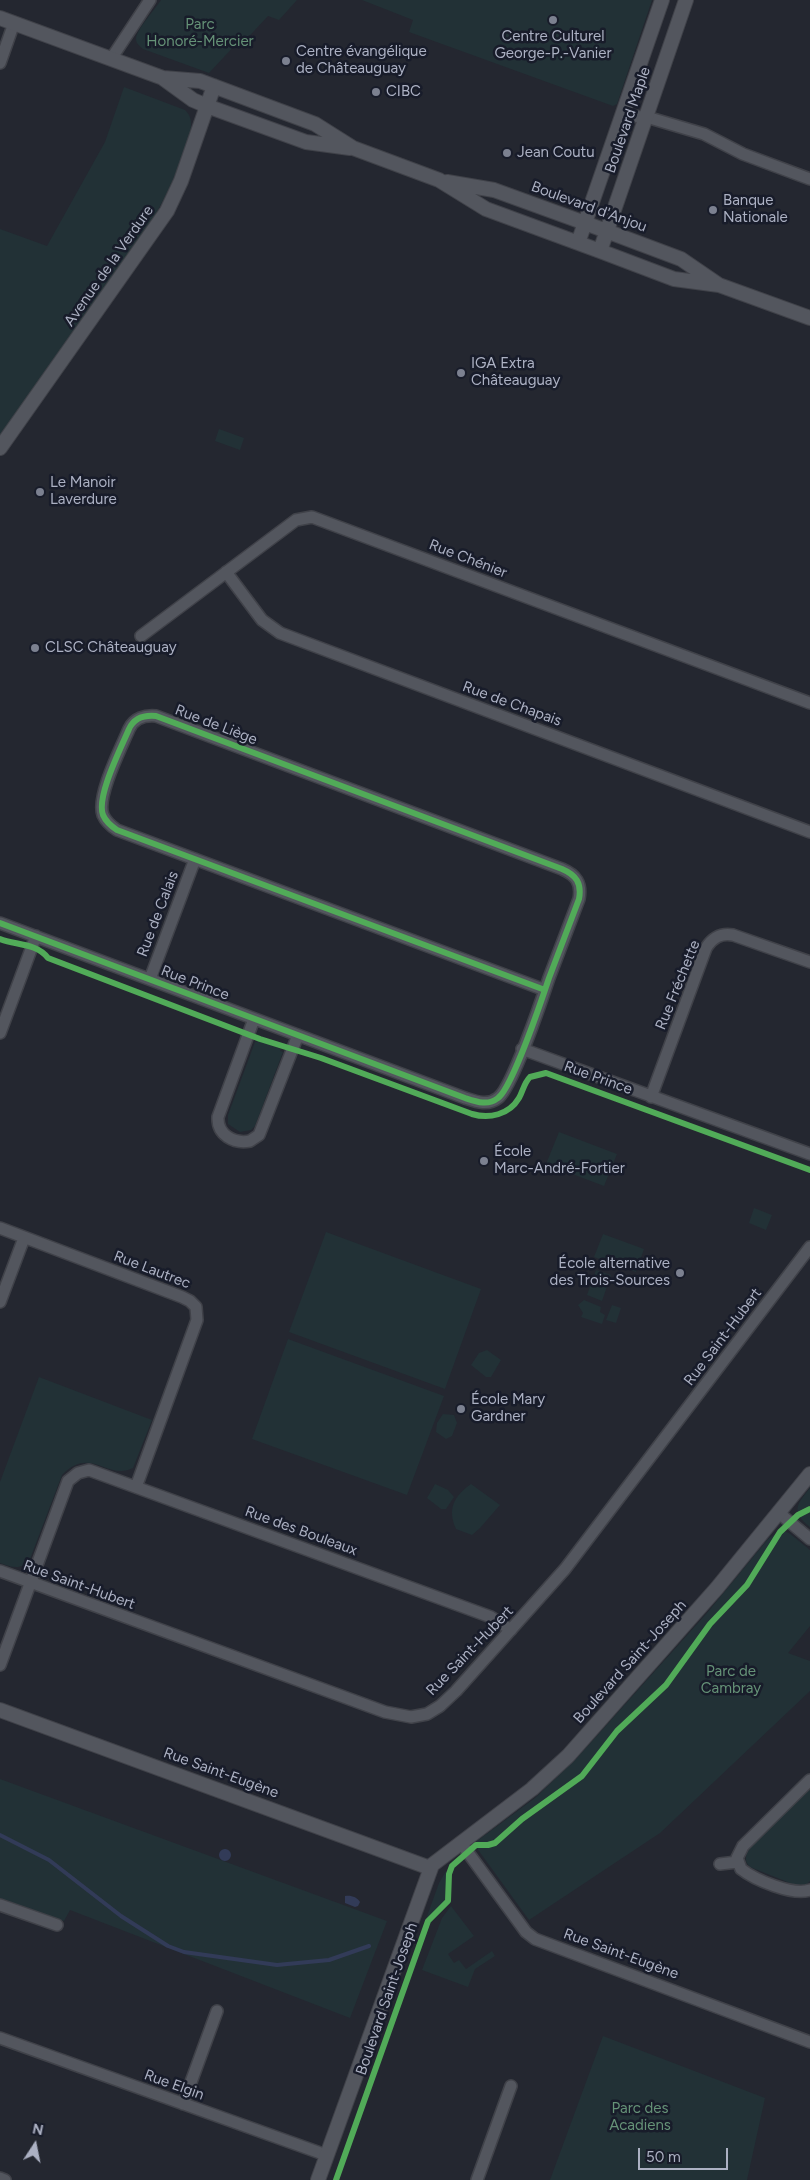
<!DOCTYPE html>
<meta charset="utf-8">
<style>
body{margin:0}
#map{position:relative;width:810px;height:2180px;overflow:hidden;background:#242730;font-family:Figtree,sans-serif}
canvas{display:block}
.north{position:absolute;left:10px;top:2120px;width:50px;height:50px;-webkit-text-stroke:4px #181c2a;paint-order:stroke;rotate:11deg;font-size:14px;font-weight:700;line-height:20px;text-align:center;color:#acb1c3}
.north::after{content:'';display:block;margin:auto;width:18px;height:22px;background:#acb1c3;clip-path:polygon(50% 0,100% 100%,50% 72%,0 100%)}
.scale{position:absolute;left:638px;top:2148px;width:90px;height:22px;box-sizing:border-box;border:2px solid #acb1c3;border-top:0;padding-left:6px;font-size:15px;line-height:18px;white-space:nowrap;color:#acb1c3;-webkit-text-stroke:4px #181c2a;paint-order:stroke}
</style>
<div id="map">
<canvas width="810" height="2180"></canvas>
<div class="north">N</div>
<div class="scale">50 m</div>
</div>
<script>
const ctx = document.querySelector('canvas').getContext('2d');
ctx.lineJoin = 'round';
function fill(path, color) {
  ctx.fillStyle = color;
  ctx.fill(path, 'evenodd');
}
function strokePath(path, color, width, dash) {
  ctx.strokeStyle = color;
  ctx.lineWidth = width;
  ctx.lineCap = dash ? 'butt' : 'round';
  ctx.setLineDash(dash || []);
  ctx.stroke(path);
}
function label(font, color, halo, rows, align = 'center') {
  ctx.font = font + ' Figtree,sans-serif';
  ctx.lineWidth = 5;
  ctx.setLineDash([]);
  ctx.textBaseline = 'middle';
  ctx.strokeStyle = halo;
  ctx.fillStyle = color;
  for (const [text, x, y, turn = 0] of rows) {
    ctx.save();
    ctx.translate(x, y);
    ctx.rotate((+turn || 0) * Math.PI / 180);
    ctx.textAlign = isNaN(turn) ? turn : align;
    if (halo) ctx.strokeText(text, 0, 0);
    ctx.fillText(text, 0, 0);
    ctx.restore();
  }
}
const green = new Path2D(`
 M 161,0 L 297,0 L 279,20 L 268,16 L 241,45 L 238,42 L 209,73 L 143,49 C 140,46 136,44 136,39 C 136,30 156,8 161,0 Z
 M 362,0 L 652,0 L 617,104 L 613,106 L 409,32 L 413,20 Z
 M 124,87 L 185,110 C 189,114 191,118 191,124 C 192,143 162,205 151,223 L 0,436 L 0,229 L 47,246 L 105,142 Z
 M 219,429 L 244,438 L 240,450 L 215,441 Z
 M 259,1041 L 281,1049 L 280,1051 L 283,1052 L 255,1126 L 251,1130 L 240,1132 L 228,1124 L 228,1115 L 255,1042 Z
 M 559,1132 L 617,1154 L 604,1186 L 546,1164 Z
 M 754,1208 L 772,1215 L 766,1230 L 749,1223 Z
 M 326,1232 L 481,1289 L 445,1389 L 289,1332 Z
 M 603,1234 L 644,1249 L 636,1272 L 594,1257 Z
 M 596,1270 L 611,1275 L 602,1301 L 587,1295 Z
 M 584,1300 L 601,1307 L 600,1312 L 605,1315 L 602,1324 L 581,1317 L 583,1313 L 578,1305 Z
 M 612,1305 L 621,1308 L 616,1323 L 606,1320 Z
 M 288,1339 L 444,1396 L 407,1495 L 252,1439 Z
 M 487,1350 L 501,1360 L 491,1377 L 486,1377 L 471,1365 L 479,1353 Z
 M 39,1377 L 152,1420 L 133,1468 C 108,1481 90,1445 62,1475 L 30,1559 C 22,1571 11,1567 0,1563 L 0,1482 Z
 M 443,1414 L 454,1415 L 457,1423 L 452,1436 L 446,1439 L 436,1432 L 437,1423 Z
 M 435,1484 L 448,1490 L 454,1497 L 446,1509 L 441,1509 L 427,1498 Z
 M 471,1484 L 500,1505 L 480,1528 L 472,1535 L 456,1529 C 447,1509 454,1496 471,1484 Z
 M 810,1488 L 810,1527 C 791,1512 796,1505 810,1488 Z
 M 783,1531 L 789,1533 L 810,1550 L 810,1626 L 788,1653 L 810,1661 L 810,1691 L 660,1833 L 529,1920 L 476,1847 L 477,1841 L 535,1798 L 576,1759 L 707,1613 L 768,1539 L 778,1532 Z
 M 0,1779 L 387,1921 L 350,2018 L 70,1910 L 64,1921 L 0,1898 Z
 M 810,1789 L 810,1881 L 806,1885 L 795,1885 L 750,1867 C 743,1860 746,1854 751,1847 Z
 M 446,1871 L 447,1898 L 441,1906 L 426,1919 L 439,1883 Z
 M 451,1906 L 474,1936 L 448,1954 L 454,1963 L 459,1960 L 466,1969 L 492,1951 L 495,1956 L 475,1969 L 468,1987 L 422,1970 L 442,1918 Z
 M 603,2036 L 765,2098 L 747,2180 L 550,2180 Z`);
const water = new Path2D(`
 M219 1855a6 6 0 1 1 12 0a6 6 0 1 1-12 0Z
 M 345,1896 C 351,1895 357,1897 360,1902 L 358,1906 L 355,1907 L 345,1903 Z`);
const stream = new Path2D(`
 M 0,1835 L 49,1860 L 121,1916 L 168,1946 L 184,1952 L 277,1965 L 329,1960 L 369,1946`);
const minor = new Path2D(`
 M 111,59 L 150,0
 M 0,63 L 14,23
 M 624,115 L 650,118 L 704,134 L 743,154 L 810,179
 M 226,572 L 262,620 L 280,633 L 810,832
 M 141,636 L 296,520 L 312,517 L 810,703
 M 0,923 L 465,1098 C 477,1102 488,1106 498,1098 C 512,1088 542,999 549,978 L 579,899 C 582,883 576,875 562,869 L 156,716 C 145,715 134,718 129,729 C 121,748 96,797 103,815 C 106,822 111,826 117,830 L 545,990
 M 150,979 L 195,859
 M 254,1019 L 218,1117 C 217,1135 234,1144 250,1141 L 259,1135 L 298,1035
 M 0,1033 L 36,936
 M 522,1049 L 810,1154
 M 651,1097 L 706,948 C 713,937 721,933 733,935 L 810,962
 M 0,1228 L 182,1297 L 190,1301 L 196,1307 L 197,1320 L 136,1487
 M 0,1302 L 24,1238
 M 779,1513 L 810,1539
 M 0,1571 L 385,1712 L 411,1717 L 427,1714 L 440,1706 L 456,1691 L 565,1569 L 810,1247
 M 0,1665 L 68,1481 L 78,1473 L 89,1470 L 491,1617 L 511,1630
 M 810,1780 L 743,1846 L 737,1858 L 741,1869 C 755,1880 793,1896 810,1890
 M 461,1843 L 526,1932 L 535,1939 L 810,2042
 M 720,1864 L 737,1862
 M 0,1905 L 57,1925
 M 0,2038 L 326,2155
 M 183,2104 L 217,2011
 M 0,2178 L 5,2180
 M 477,2180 L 511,2086`);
const tertiary = new Path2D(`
 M 0,18 L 163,78 L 200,81 L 315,124 L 353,148 L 439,180 L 486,209 L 600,251 L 674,279 L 719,285
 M 164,79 L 193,100 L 207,106 L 306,142 L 350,148
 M 447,182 L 494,190 L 585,223 L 681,259 L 719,285 L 810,318
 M 578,243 L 662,0
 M 600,251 L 686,0
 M 0,448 L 167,211 L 181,181 L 214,86
 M 0,1710 L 430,1868
 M 318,2180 L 432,1865 L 532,1789 L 568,1756 L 717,1588 L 810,1474`);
const cycleway = new Path2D(`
 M 0,923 L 465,1098 C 477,1102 488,1106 498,1098 C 512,1088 542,999 549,978 L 579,899 C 582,883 576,875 562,869 L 156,716 C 145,715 134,718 129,729 C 121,748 96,797 103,815 C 106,822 111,826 117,830 L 545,990
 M 0,939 C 15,945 37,943 48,958 L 260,1039 L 321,1058 L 472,1114 C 489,1119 509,1115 519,1098 C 523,1091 524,1083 530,1077 L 546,1073 L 810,1170
 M 336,2180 L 428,1921 L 448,1901 L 449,1874 L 452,1866 L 476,1845 L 488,1845 L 495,1843 L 522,1819 L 582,1776 L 617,1731 L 666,1685 L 710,1624 L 747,1585 L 780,1532 L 798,1515 L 810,1509`);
const markers = [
 [553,20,5,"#7c8190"],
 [286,61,5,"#7c8190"],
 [376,92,5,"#7c8190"],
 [507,153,5,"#7c8190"],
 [713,210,5,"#7c8190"],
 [461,373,5,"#7c8190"],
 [40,492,5,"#7c8190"],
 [35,648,5,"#7c8190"],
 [484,1161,5,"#7c8190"],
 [680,1273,5,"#7c8190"],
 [461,1409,5,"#7c8190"]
];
const parkNames = [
 ["Parc",200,25],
 ["Honoré-Mercier",200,42],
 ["Parc de",731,1672],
 ["Cambray",731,1689],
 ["Parc des",640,2109],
 ["Acadiens",640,2126]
];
const poiNames = [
 ["Centre Culturel",553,37,"center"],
 ["George-P.-Vanier",553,54,"center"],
 ["Centre évangélique",296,52],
 ["de Châteauguay",296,69],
 ["CIBC",386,92],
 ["Jean Coutu",517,153],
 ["Banque",723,201],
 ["Nationale",723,218],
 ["IGA Extra",471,364],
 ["Châteauguay",471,381],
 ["Le Manoir",50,483],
 ["Laverdure",50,500],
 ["CLSC Châteauguay",45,648],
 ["École",494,1152],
 ["Marc-André-Fortier",494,1169],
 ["École alternative",670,1264,"right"],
 ["des Trois-Sources",670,1281,"right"],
 ["École Mary",471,1400],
 ["Gardner",471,1417]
];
const streetNames = [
 ["Boulevard Maple",628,120,-71],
 ["Boulevard d'Anjou",589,207,20],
 ["Avenue de la Verdure",109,266,-55],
 ["Rue Chénier",468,559,21],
 ["Rue de Chapais",512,704,20],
 ["Rue de Liège",216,725,21],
 ["Rue de Calais",158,914,-69],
 ["Rue Prince",195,983,21],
 ["Rue Fréchette",678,985,-68],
 ["Rue Prince",598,1078,20],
 ["Rue Lautrec",152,1270,21],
 ["Rue Saint-Hubert",723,1337,-53],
 ["Rue des Bouleaux",301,1531,20],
 ["Rue Saint-Hubert",79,1585,20],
 ["Rue Saint-Hubert",470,1651,-46],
 ["Boulevard Saint-Joseph",630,1662,-48],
 ["Rue Saint-Eugène",221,1773,20],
 ["Rue Saint-Eugène",621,1954,20],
 ["Boulevard Saint-Joseph",387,1999,-71],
 ["Rue Elgin",174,2085,20]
];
fill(green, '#223136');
fill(water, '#323b58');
strokePath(stream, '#323b58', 4);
strokePath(minor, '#404249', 14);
strokePath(tertiary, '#404249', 16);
strokePath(minor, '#53565e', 11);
strokePath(tertiary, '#53565e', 14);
strokePath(cycleway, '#51ab58', 6);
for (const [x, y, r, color] of markers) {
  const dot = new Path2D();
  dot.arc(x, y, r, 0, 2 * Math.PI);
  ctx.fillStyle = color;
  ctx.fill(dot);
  strokePath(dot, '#181c2a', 2);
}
label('15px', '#659277', '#181c2a', parkNames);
label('15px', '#acb1c3', '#181c2a', poiNames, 'left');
label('15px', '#acb1c3', '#181c2a', streetNames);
</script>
